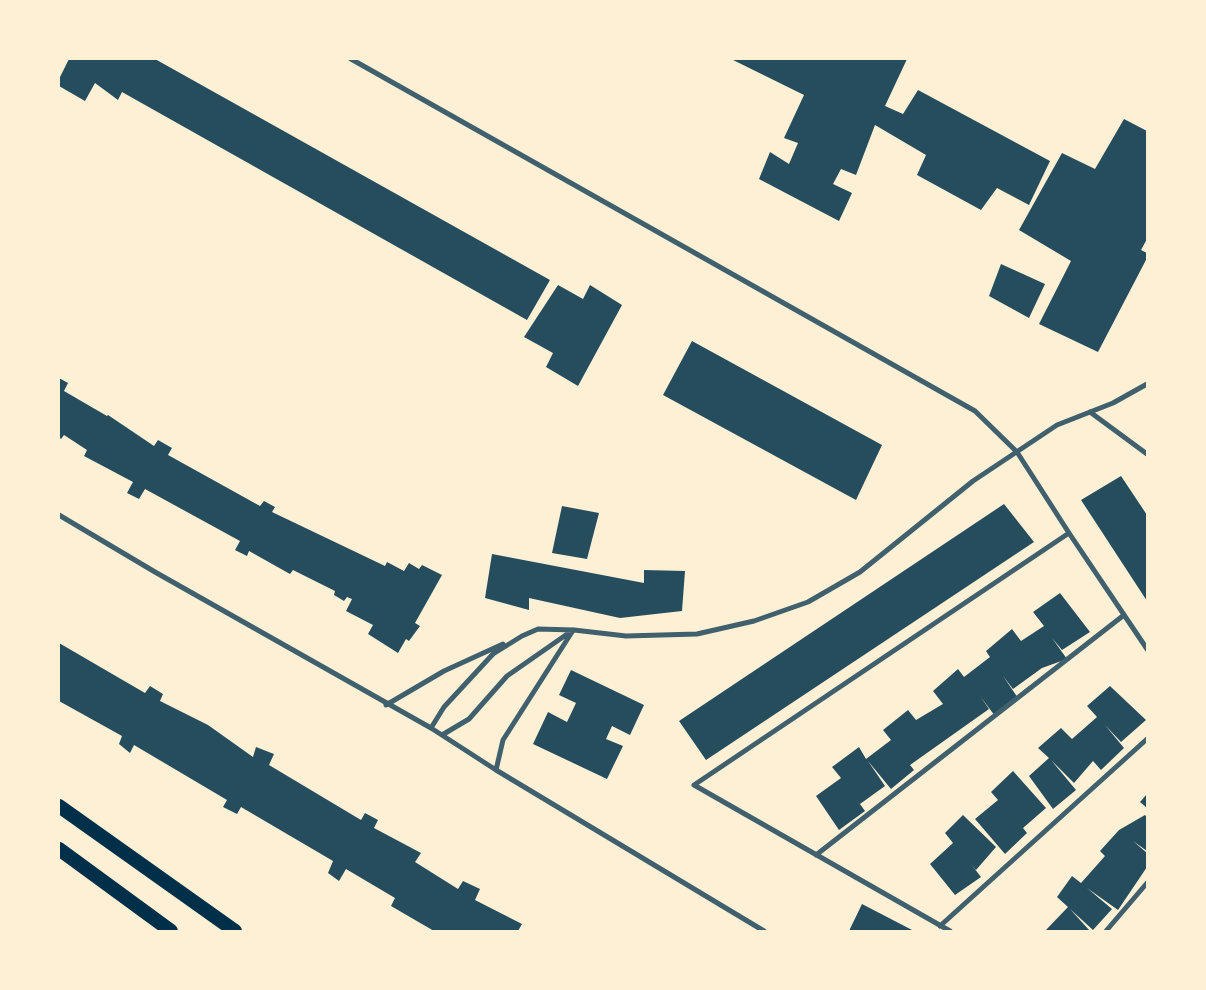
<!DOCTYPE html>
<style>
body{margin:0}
#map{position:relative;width:1206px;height:990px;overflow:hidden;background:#fdf0d5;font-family:Montserrat,sans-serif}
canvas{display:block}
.frame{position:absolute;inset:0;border:60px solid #fdf0d5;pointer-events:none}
</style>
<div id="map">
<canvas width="1206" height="990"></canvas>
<div class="frame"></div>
</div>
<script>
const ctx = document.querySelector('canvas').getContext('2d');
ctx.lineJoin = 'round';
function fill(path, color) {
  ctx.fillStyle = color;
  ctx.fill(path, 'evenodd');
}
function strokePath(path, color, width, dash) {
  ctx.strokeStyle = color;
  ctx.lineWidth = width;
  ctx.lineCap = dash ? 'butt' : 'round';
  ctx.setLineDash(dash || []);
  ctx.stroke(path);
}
const building = new Path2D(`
 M 69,59 L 155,59 L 550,280 L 527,320 L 122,92 L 118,100 L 95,83 L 85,101 L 59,86 L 59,79 Z
 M 731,59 L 907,59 L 885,106 L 903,114 L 918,90 L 1050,161 L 1029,205 L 997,188 L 981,210 L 917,175 L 926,155 L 875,125 L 856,175 L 841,169 L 833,184 L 852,193 L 839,221 L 759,179 L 770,152 L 789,164 L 798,143 L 784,138 L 804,95 Z
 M 1124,119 L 1147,131 L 1147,239 L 1141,250 L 1147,253 L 1147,258 L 1098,352 L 1039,324 L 1071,261 L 1019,230 L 1062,153 L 1095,169 Z
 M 1001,264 L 1045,284 L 1029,318 L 989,296 Z
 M 558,285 L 583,299 L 590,285 L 622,305 L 578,386 L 546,367 L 553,353 L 524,337 Z
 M 692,341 L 882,445 L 856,500 L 663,395 Z
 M 59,378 L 68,383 L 64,391 L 107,416 L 108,415 L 154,446 L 158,440 L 172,448 L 168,455 L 260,506 L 264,501 L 275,507 L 272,512 L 385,566 L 387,562 L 404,571 L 409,563 L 419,569 L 422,565 L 442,575 L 415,623 L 420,626 L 409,641 L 406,639 L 398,653 L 368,634 L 373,625 L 346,611 L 352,599 L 347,597 L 344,601 L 334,595 L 335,591 L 293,570 L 290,574 L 249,551 L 247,556 L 235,550 L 240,541 L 145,489 L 139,499 L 127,493 L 133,482 L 84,456 L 87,450 L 64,435 L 61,439 L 59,437 Z
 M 1121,476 L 1147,515 L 1147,601 L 1081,500 Z
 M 1004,504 L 1034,542 L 706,760 L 679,721 Z
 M 562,506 L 599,513 L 587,559 L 552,553 Z
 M 492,554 L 644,583 L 644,570 L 685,571 L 682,611 L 620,618 L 529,598 L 529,610 L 485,598 Z
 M 1060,593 L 1090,632 L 1062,650 L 1052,638 L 1067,659 L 1042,668 L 1013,689 L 1003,676 L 1018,698 L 995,716 L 980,696 L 989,709 L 910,765 L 914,770 L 891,789 L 868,761 L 885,786 L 860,804 L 852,793 L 865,811 L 839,830 L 816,796 L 841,778 L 832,767 L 859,747 L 866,759 L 891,740 L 883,730 L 908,710 L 916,720 L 943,704 L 933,691 L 958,669 L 964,677 L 990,657 L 986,651 L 1012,629 L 1021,641 L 1044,626 L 1033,612 Z
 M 59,643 L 145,693 L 150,686 L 163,694 L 160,701 L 208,725 L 253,757 L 256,747 L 274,754 L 269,765 L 361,820 L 365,813 L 378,820 L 374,828 L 421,853 L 415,862 L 458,889 L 463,881 L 480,889 L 475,900 L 522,924 L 518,931 L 434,931 L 391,906 L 395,898 L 346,869 L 339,881 L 328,873 L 333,861 L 241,807 L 237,814 L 223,807 L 227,800 L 134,745 L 130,753 L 119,744 L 122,736 L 59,701 Z
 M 571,670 L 644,705 L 630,735 L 612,726 L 606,739 L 623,746 L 607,779 L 533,744 L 548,712 L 567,722 L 576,703 L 559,695 Z
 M 1110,686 L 1146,720 L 1121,742 L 1105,725 L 1124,748 L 1101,770 L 1093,761 L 1074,783 L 1051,760 L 1076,790 L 1053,809 L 1029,776 L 1049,758 L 1038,748 L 1061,728 L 1072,739 L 1097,717 L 1087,706 Z
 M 1013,771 L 1046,808 L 1023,828 L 1027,833 L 1005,854 L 975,819 L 998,800 L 991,792 Z
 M 1147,794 L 1147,808 L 1140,802 Z
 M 963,815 L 996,847 L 976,870 L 971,864 L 981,877 L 955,895 L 930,864 L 953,843 L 945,833 Z
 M 1145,815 L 1147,817 L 1147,851 L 1133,841 L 1147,853 L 1147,867 L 1118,910 L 1087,888 L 1112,909 L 1093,930 L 1070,909 L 1090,931 L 1045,931 L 1068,907 L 1057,897 L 1072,876 L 1081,883 L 1105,856 L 1100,851 L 1119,830 Z
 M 862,904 L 914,931 L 849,931 Z`);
const minor = new Path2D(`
 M 351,59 L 975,411 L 1017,452 L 1069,533 L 1147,649
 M 1090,412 L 1147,454
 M 59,515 L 155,572 L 431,728 L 496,770 L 764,931
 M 386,705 L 444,671 L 503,644
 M 431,728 L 444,707 L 493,654 L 522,636 L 538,629 L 574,630 L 626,636 L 697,634 L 754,621 L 808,602 L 860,572 L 973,481 L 1057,425 L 1113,403 L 1147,384
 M 442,735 L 469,719 L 507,676 L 573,630
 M 496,770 L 503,740 L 572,632
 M 816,855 L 1124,615
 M 940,926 L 1147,739
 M 950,931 L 694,785 L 1069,533
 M 1106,931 L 1147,883`);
const trunk = new Path2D(`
 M 59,806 L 235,931
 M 59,849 L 171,931`);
fill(building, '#264d5e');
strokePath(minor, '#3f606c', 5);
strokePath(trunk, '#003049', 14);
</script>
